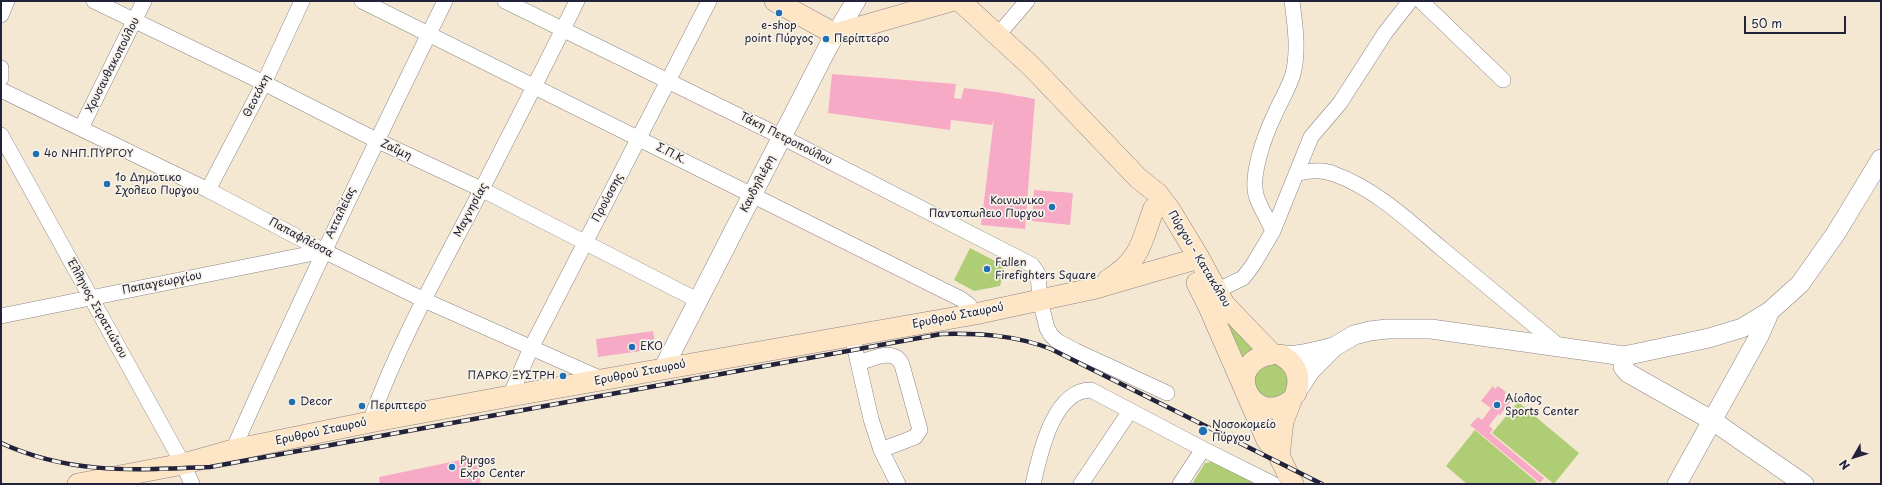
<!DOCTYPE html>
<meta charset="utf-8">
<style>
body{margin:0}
#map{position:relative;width:1882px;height:485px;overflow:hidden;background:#f5e8d3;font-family:"Playpen Sans",sans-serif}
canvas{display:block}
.frame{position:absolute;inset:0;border:2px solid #22223b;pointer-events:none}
.north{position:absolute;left:1834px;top:437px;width:40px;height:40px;-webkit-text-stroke:3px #f7f3e8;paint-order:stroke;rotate:231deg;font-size:11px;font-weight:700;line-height:16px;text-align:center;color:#22223b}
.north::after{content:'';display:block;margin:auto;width:14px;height:18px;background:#22223b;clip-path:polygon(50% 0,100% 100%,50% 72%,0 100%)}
.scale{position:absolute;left:1744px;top:16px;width:102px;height:18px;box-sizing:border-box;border:2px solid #22223b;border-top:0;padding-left:5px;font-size:12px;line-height:14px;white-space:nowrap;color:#22223b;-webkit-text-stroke:3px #f7f3e8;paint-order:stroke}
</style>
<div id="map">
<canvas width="1882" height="485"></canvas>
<div class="frame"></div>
<div class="north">N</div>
<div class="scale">50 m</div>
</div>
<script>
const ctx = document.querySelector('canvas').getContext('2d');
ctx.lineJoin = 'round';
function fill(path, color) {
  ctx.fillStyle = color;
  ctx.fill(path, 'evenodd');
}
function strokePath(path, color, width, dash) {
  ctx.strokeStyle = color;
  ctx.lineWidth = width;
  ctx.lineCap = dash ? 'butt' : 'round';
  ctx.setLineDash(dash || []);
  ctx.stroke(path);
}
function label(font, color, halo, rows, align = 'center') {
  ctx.font = font + ' "Playpen Sans",sans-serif';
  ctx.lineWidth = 3.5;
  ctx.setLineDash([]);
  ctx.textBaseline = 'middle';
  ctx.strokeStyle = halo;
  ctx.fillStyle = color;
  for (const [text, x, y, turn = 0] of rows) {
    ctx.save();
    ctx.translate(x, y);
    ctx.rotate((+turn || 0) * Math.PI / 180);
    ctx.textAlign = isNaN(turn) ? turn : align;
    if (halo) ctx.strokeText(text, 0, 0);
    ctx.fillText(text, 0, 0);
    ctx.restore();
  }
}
const green = new Path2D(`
 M 970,248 L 1005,266 L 1000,286 L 974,291 L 954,280 Z
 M 1226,316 L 1259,349 L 1241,364 L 1219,320 Z
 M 1267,361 L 1286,366 L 1290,392 L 1266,402 L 1250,382 Z
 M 1518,402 L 1579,453 L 1554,484 L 1492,433 Z
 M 1475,430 L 1539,484 L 1467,484 L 1446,466 Z
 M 1216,461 L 1258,484 L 1192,484 L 1205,463 Z`);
const building = new Path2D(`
 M 832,74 L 956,84 L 954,98 L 961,99 L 964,88 L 997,92 L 1035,99 L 1025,229 L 981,225 L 994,119 L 992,125 L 951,120 L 950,130 L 828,113 Z
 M 1034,190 L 1073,193 L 1070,225 L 1032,221 Z
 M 653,331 L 656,349 L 598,357 L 596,339 Z
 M 1493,386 L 1495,389 L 1498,386 L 1506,392 L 1504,396 L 1511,401 L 1500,415 L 1498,414 L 1489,426 L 1493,429 L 1490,433 L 1544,478 L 1540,483 L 1470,425 L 1478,417 L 1482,420 L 1491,408 L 1481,401 Z
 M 475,457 L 481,484 L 380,484 L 379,477 Z`);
const minor = new Path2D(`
 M 94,1 L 264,83 L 376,140 L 481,189 L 697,300
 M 362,1 L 961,299 L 969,305 L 975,314
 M 505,1 L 782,137 L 1032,265 L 1038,274 L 1040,300 L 1047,328 L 1051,335 L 1057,341 L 1076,351 L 1167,393
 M 1421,1 L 1503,80
 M 1,15 L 7,1
 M 998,35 L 1027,1
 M 1,68 L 1,78
 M 1,90 L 208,190 L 324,251 L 424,300 L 604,380
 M 81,128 L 144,1
 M 1,135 L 183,464 L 192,484
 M 1298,173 C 1310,171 1322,169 1334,174 C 1374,188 1409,221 1441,248 C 1481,281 1521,314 1560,347
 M 208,190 L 264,83 L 302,1
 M 1273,231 C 1268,220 1261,209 1257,198 C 1249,177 1265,135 1274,116 C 1280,102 1289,88 1293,74 C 1299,50 1295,25 1292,1
 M 1216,291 L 1243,278 L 1253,265 L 1273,231 L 1311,137 L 1340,103 L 1385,33 L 1410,1
 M 1,316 L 324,251
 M 852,336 L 871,419 L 881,450 L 898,484
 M 858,363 C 873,359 894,347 902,365 L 920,430 L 915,437 L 881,450
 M 510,396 L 531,348 L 585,243 L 709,1
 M 370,422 C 396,349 434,280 470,212 C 506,142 542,72 577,1
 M 233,450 C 300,299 372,150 445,1
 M 1033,484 C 1040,454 1053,390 1091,390 L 1203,449 L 1273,484
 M 1081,484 L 1130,411
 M 1180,484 L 1203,449`);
const tertiary = new Path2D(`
 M 1273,354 C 1294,358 1313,352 1333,347
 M 1624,356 L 1623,367 L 1628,373 L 1713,421 L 1804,484
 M 663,369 L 829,45 L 856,1
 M 1293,397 L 1311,370 L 1334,347 L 1354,335 L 1370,331 L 1387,329 L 1431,329 L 1624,356 L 1709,338 L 1742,328 L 1770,311 L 1800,284 L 1836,233 L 1881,159
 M 1677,484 L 1759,336 L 1770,311`);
const secondary = new Path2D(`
 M 775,1 L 835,34 L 951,1
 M 960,1 L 1032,67 L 1138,178 L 1158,194 L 1170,210 L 1199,258 L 1224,304 L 1272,354
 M 1108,280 C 1142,259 1141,242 1154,208
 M 1197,283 L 1209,307 L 1267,440 L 1279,456 L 1293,484
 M 1272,354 C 1221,361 1249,430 1291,401
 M 1281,355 C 1296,364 1301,376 1296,393
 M 1279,456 L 1283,421 L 1291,401
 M 78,484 L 183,464 L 233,450 L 370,422 L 510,396 L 975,314 L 1096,288 L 1199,258`);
const rail = new Path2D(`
 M 1,443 C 71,475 135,470 210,467 L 941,334 C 979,333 1015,335 1051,349 L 1322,484`);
const markers = [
 [779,13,4,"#1f6fb2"],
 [826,39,4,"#1f6fb2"],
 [36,154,4,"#1f6fb2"],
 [107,184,4,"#1f6fb2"],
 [1052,207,4,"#1f6fb2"],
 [987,269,4,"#1f6fb2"],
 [632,347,4,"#1f6fb2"],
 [563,376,4,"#1f6fb2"],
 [292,402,4,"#1f6fb2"],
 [1497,405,4,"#1f6fb2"],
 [362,406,4,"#1f6fb2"],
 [1203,431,5,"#1f6fb2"],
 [452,467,4,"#1f6fb2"]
];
const poiNames = [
 ["e-shop",779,26,"center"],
 ["point Πύργος",779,39,"center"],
 ["Περίπτερο",834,39],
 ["4ο ΝΗΠ.ΠΥΡΓΟΥ",44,154],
 ["1ο Δημοτικο",115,178],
 ["Σχολειο Πυργου",115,191],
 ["Κοινωνικο",1044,201,"right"],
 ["Παντοπωλειο Πυργου",1044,214,"right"],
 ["Fallen",995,263],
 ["Firefighters Square",995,276],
 ["EKO",640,347],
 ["ΠΑΡΚΟ ΞΥΣΤΡΗ",555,376,"right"],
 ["Αίολος",1505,399],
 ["Sports Center",1505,412],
 ["Decor",300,402],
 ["Περιπτερο",370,406],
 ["Νοσοκομείο",1212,425],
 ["Πύργου",1212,438],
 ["Pyrgos",460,461],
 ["Expo Center",460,474]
];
const streetNames = [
 ["Χρυσανθακοπούλου",113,65,-63],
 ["Θεοτόκη",257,96,-63],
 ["Τάκη Πετροπούλου",786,139,27],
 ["Ζαΐμη",396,150,25],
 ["Σ.Π.Κ.",671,154,27],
 ["Κανδηλιέρη",758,184,-63],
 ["Προύσσης",608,198,-62],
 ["Μαγνησίας",471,210,-62],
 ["Ατταλείας",341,213,-65],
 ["Παπαφλέσσα",301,238,28],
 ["Πύργου - Κατακόλου",1199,259,59],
 ["Παπαγεωργίου",162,283,-11],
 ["Έλληνος Στρατιώτου",97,309,61],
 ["Ερυθρού Σταυρού",958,316,-11],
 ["Ερυθρού Σταυρού",640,373,-11],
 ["Ερυθρού Σταυρού",321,432,-12]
];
fill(green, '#afcd75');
fill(building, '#f7aac6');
strokePath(minor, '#8c8587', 16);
strokePath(tertiary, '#8c8587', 20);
strokePath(secondary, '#8c8587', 22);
strokePath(minor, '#fff', 15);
strokePath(tertiary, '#fff', 19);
strokePath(secondary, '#fde5c5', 21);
strokePath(rail, '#22223b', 4.5);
strokePath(rail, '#f7f3e8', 3, [9]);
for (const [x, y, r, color] of markers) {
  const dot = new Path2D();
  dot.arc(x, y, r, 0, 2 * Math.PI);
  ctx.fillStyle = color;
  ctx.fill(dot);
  strokePath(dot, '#f7f3e8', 1.5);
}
label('11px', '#22223b', '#f7f3e8', poiNames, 'left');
label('11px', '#22223b', '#f7f3e8', streetNames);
</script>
